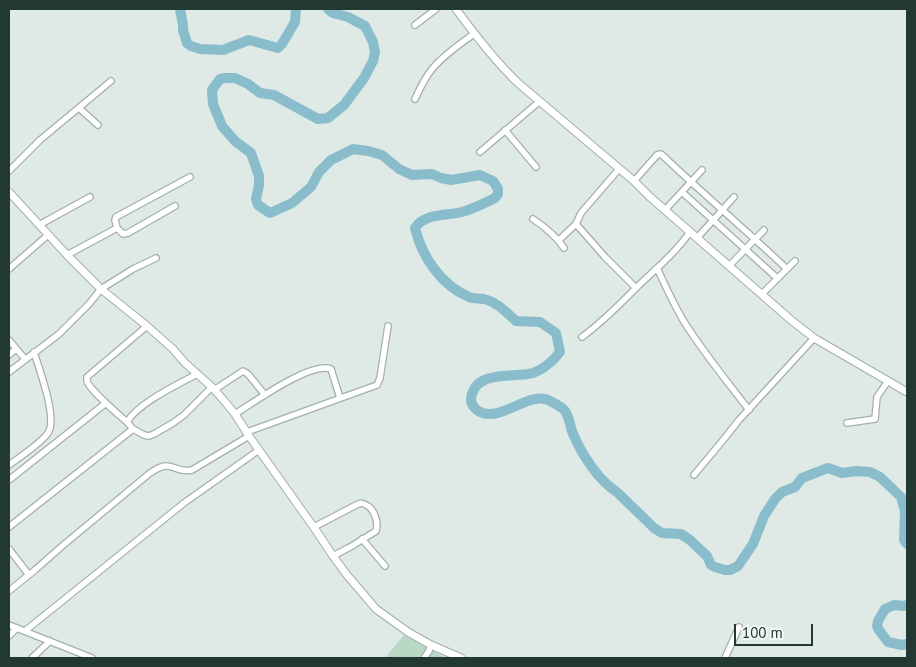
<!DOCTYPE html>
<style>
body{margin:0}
#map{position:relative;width:916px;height:667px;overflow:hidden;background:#dfe9e5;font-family:"PT Sans",sans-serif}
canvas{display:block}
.frame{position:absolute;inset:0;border:10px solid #213833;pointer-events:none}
.scale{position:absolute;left:734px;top:624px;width:79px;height:22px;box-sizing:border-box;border:2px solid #213833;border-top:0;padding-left:6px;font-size:15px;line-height:18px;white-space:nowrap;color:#213833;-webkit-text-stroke:4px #eff6f3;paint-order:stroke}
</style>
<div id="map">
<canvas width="916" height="667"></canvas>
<div class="frame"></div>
<div class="scale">100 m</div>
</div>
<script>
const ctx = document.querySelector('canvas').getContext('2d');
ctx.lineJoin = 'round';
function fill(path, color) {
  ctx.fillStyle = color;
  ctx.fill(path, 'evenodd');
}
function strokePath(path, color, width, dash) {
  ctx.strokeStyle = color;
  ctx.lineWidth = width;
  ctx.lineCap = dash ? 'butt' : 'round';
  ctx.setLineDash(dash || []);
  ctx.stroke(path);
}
const green = new Path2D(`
 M 404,635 L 446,658 L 385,658 Z`);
const river = new Path2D(`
 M 180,9 L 183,25 L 183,30 L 187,43 L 191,46 L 200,49 L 223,50 L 249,40 L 278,48 L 282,44 L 295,22 L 296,9
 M 328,9 L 333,13 L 348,17 L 365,26 L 373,42 L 375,52 L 373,61 L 364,78 L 344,105 L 328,118 L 318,119 L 274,95 L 260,93 L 248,84 L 235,78 L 225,78 L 220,79 L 212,90 L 213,104 L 222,126 L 235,141 L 251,153 L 259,176 L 259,185 L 256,199 L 258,205 L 270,213 L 292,203 L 311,187 L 319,172 L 331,160 L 353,149 L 368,151 L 382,155 L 399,169 L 412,175 L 432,174 L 441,178 L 451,180 L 480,175 L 493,181 L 498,189 L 498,194 L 495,198 C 485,203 473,209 462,212 C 447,216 424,213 415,228 C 422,257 441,285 469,297 C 473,299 479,298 484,299 C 497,302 506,312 516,321 L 540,322 L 556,333 L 560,352 C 553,361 544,369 533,373 C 515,378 479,370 472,394 C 470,401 471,405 477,410 C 498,426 529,389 550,401 C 554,403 562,407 565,411 C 570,417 570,429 574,436 C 580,450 589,464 598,475 C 604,482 611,488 618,493 C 630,505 642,516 654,528 L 662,533 L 681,534 L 690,540 L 707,556 L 711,565 L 715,567 L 725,570 L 730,570 L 738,566 L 753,544 L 764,516 L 775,499 L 782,492 L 795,487 L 802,478 L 828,468 L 842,473 L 856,471 L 870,472 L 880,477 L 901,497 L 905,511 L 904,540 L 907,544
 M 907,605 L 904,606 L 894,605 L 885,609 L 878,621 L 877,626 L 879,630 L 888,642 L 902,645 L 907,644`);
const minor = new Path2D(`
 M 415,25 L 436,9
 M 415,99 C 420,88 425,77 433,68 C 445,54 460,44 474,34
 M 79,108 L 98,125
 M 505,130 L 536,167
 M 480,152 L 540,101
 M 9,171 L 40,140 L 111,81
 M 634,181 L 657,155 L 661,154 C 702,193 746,230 787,269
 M 682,192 L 777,278
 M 175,206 L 128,233 L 123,234 L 117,228 L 115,220 L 116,217 L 190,177
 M 665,210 L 702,170
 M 533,219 C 545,227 556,236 564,248
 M 576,224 L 605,257 L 636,288
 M 39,225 L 90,197
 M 697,238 L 734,197
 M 559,240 L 576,224 L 581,213 L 619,169
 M 67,255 L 117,228
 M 729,266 L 764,230
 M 657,268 C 665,285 673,303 683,320 C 702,351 726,380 749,410
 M 9,269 L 48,235
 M 762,294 L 795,261
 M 582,337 C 604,321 620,304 639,285 C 657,268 676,252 690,232
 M 9,340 L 25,359
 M 9,355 L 16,349
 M 9,372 L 59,334 L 89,304 L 101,289 L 133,269 L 156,258
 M 214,390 L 243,371 L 248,374 L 265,395
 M 235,414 C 253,403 311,361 331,369 L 340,398
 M 127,422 C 120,416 89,389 87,381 C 87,380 87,379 87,377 L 147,326
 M 847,423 L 875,419 L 877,397 L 888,381
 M 133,429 L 144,435 L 149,436 L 154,434 L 173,423 L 184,415 L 212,387
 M 247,432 L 377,385 L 380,378 L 388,326
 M 9,465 C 19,458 42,442 48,433 C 58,418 39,369 34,352
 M 694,475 L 724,439 L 739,420 L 814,338
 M 9,480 L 106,403
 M 9,527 L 133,429 L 127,422 C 138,403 177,385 197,374
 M 314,527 L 358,504 C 362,503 363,503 366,505 C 374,508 379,523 376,531 L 352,546 L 333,556
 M 362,539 L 385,566
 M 9,549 L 29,575
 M 9,591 L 35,570 L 61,547 L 150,473 C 155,470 160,466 166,466 C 176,466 180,473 192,470 L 249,436
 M 9,625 L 92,658
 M 25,631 L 184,503 L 259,450
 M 9,636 L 17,628
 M 32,658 L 50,641
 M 424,658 L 429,651 L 431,645
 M 725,658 L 739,627`);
const tertiary = new Path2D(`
 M 456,9 C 475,35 494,60 518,83 L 634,181 L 650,197 L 791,320 L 814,338 L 907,392
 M 9,192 L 67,255 L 101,289 L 147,326 L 173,349 L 185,363 L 212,387 L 226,403 L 235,414 L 249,436 L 315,529 L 333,556 L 347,575 L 376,609 L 408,632 L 431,645 L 461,658`);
fill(green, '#b9d9c4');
strokePath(river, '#89bdcc', 10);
strokePath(minor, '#a2b0ac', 8);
strokePath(tertiary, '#a2b0ac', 9);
strokePath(minor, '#fff', 5.5);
strokePath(tertiary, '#fff', 7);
</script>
